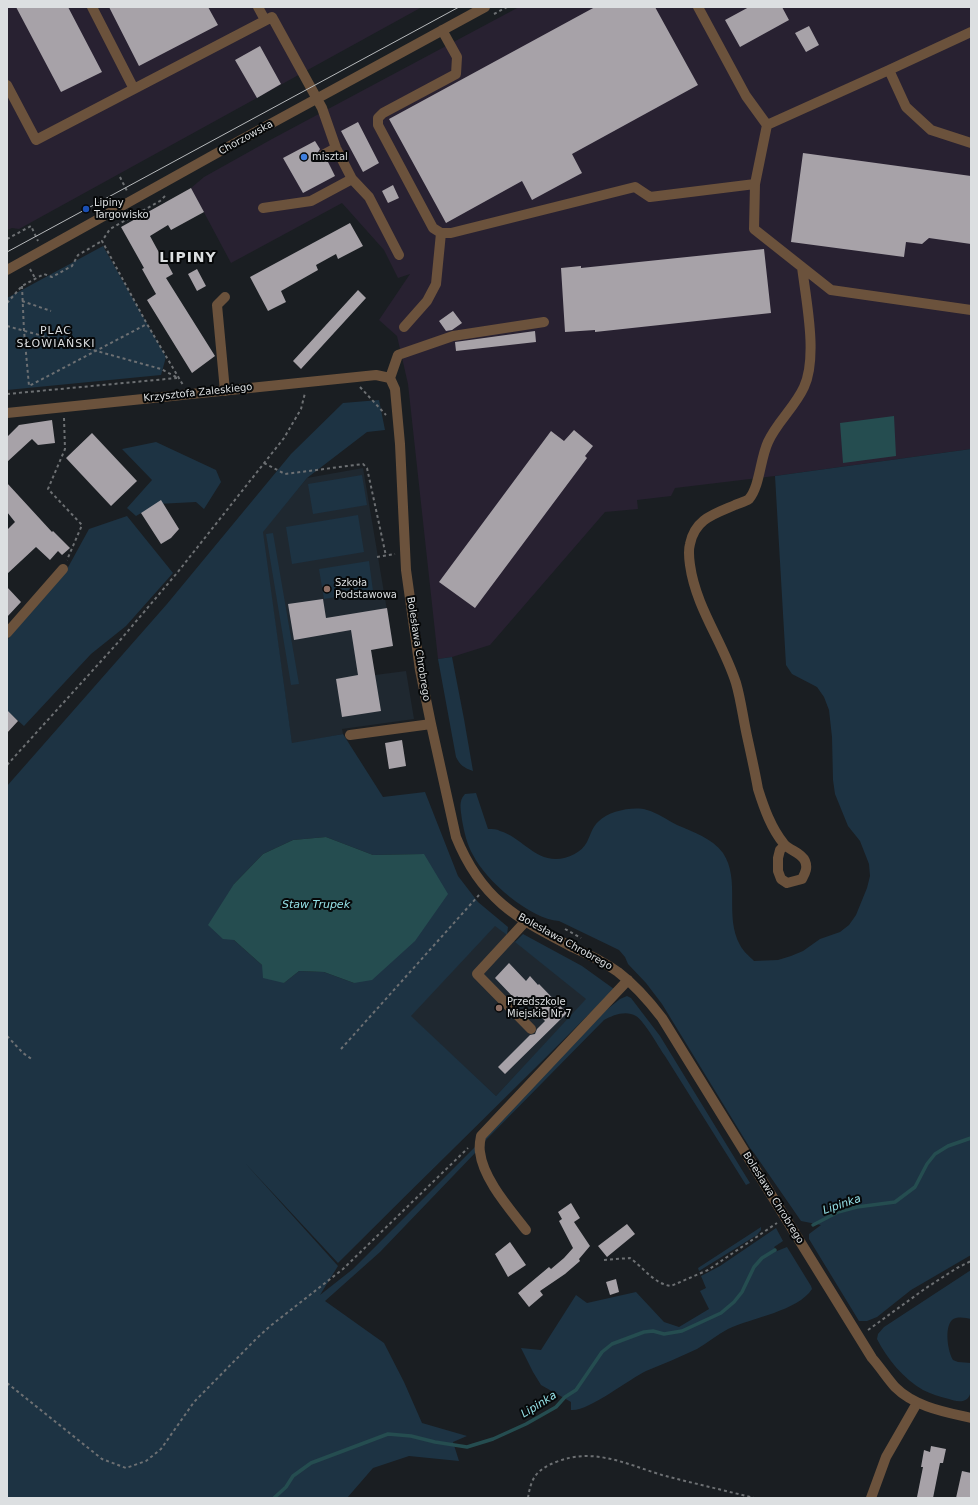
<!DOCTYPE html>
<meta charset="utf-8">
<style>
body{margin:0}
#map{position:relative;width:978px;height:1505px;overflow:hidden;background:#1a1e22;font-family:"DejaVu Sans",sans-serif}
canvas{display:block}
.frame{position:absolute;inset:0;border:8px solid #dcdfe1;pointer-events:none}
</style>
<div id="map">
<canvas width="978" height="1505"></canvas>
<div class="frame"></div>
</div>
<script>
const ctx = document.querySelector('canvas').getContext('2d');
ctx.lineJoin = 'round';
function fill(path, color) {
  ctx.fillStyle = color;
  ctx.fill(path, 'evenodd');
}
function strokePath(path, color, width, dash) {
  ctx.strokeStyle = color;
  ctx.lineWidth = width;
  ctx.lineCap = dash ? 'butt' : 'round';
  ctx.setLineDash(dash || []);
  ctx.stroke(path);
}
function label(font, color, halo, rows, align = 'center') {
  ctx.font = font + ' "DejaVu Sans",sans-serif';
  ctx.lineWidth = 4;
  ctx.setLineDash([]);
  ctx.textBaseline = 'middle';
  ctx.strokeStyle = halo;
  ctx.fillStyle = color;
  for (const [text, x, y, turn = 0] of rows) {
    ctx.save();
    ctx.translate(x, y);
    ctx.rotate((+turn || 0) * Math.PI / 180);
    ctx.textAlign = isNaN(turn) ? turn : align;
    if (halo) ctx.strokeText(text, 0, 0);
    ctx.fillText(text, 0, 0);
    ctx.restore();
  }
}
const industrial = new Path2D(`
 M 7,7 L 422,7 L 19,229 L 12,228 L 7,230 Z
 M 519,7 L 971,7 L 971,449 L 775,476 L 675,488 L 671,496 L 637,500 L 638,509 L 605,512 L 490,645 L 452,657 L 438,659 L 408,384 L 397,336 L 379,320 L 410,274 L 398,278 L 384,250 L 342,203 L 231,263 L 191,188 L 204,177 L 272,139 Z`);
const built = new Path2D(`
 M 363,468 L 393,646 L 371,650 L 374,672 L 375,675 L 406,671 L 414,719 L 342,729 L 343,734 L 292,744 L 262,532 L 307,478 Z
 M 495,925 L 587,999 L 496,1096 L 410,1016 Z`);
const green = new Path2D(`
 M 103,246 L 166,357 L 161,375 L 7,390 L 7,298 Z
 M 379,400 L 385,430 L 367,432 L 307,478 L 263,532 L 292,743 L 343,734 L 383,797 L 425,792 L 458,876 L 478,902 L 508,927 L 507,935 L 495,926 L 411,1016 L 496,1096 L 586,999 L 515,942 L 523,934 L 582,966 L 614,989 C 523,1081 430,1171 338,1263 L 245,1163 L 338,1266 L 320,1295 L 353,1269 L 476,1146 L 477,1151 L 380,1252 L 325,1301 L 384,1343 L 404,1382 L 422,1423 L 467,1436 L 453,1442 L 459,1461 L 409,1456 L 373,1468 L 347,1498 L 7,1498 L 7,786 L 167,604 L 291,454 L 343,403 ZM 326,837 L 373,855 L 424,854 L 354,983 L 324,972 L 299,971 L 284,983 L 262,965 L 234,940 L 234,884 L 263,854 L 293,840 Z
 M 156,442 L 216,470 L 221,482 L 204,509 L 196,502 L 157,504 L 136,516 L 127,508 L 152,480 L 122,449 Z
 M 971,449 L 971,1255 L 911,1290 L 877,1317 L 867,1321 L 859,1321 L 809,1239 L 809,1234 L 821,1225 C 814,1224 808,1222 801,1221 L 754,1153 L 750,1148 L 662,1004 L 646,983 L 628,964 L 625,957 L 619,950 L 559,921 C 530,919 486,881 473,855 C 467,845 464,831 462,820 C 461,810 458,801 465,794 L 476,793 L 488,829 C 492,829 497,829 500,831 C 521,837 533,859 556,859 C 568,859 582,852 587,842 C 591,834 592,827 599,821 C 609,811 634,806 647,810 C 658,813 667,820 677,825 C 693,832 712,838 723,853 C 741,880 724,916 740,945 C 743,951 749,956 754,961 L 778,960 L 791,956 L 803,951 L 820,939 L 840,932 L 849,925 L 856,915 L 867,888 L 870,876 L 869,864 L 860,841 L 848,826 L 835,794 L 833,780 L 832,737 L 829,710 L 824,697 L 817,687 L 792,674 L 786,665 L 775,476 Z
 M 362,475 L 367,505 L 313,514 L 308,484 Z
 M 358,515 L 364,552 L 292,564 L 286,527 Z
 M 127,516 L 173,573 L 126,626 L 91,654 L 24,726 L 7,711 L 7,640 L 66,571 L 89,529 Z
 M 273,533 L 299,684 L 291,685 L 266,534 Z
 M 369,561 L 373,591 L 324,599 L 319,569 Z
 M 452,657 L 464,719 L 473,771 C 464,768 460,765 456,757 L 438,659 Z
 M 627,996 L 631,998 L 660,1036 L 750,1183 L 746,1185 C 719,1142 692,1099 665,1056 C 658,1046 645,1022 636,1016 C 626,1010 613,1015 604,1020 L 483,1143 L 483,1139 L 605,1011 L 620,999 Z
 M 761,1227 L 761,1230 L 757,1235 L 699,1271 L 698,1268 Z
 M 776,1228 L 783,1241 L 774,1247 L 777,1251 L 787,1247 L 811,1286 L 812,1289 C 798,1311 751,1318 728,1329 C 717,1335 707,1343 697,1349 C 680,1357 663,1364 646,1371 C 629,1379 588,1412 571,1410 L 571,1402 L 541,1385 L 533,1372 L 521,1348 L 541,1350 L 576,1295 L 587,1303 L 636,1292 L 664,1322 L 679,1327 L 709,1309 L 700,1291 L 706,1288 L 701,1276 L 720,1266 Z
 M 971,1270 L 971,1319 C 966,1318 957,1316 952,1320 C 944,1328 948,1352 953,1360 L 958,1362 L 971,1363 C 971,1372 974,1394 967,1399 C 962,1403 954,1401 949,1399 C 940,1397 931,1394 923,1390 C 904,1379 887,1359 877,1339 L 878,1334 L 884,1327 Z`);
const water = new Path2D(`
 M 894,416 L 896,456 L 843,463 L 840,423 Z
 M 326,837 L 373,855 L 424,854 L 448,894 L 415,941 L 372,980 L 354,983 L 324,972 L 299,971 L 284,983 L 263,978 L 262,965 L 234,940 L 223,939 L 208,925 L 234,884 L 263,854 L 293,840 Z`);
const stream = new Path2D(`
 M 813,1225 L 838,1212 L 857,1207 L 895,1202 L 915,1187 L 927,1164 L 935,1154 L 948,1146 L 971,1138
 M 274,1498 L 286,1487 L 293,1476 L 311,1463 L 388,1434 L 411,1436 L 435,1442 L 467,1447 L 493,1439 L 526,1424 L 556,1407 L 565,1397 L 576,1390 L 602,1352 L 612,1344 L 644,1332 L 653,1331 L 664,1334 L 682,1331 L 721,1313 L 734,1302 L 742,1292 L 754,1267 L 762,1258 L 775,1250`);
const building = new Path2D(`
 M 16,7 L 68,7 L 102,72 L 61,92 Z
 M 109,7 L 208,7 L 218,25 L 139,66 Z
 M 595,7 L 655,7 L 698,85 L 572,154 L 582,173 L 532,200 L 522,181 L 446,223 L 389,119 Z
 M 749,7 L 782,7 L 789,20 L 740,47 L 725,20 Z
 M 809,26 L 819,45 L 806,52 L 795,33 Z
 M 260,46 L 281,84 L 257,98 L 235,60 Z
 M 358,122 L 379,163 L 363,172 L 341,131 Z
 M 315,141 L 320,149 L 317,154 L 318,158 L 322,161 L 327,160 L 335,176 L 303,193 L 283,158 Z
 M 803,153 L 971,176 L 971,244 L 929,238 L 922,244 L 906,242 L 904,257 L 791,242 Z
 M 393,185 L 399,198 L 388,203 L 382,191 Z
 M 191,188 L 204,212 L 171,230 L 168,225 L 150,236 L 162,258 L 164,257 L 173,274 L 166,278 L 215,356 L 192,373 L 147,300 L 156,294 L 142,269 L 144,268 L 121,227 Z
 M 350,223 L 363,246 L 338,259 L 336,254 L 316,265 L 318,270 L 281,291 L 286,302 L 268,311 L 250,277 Z
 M 764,249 L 771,313 L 595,332 L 595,330 L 565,332 L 561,268 L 581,266 L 581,268 Z
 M 197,269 L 206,286 L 197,291 L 188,274 Z
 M 358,290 L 366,298 L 301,369 L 293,361 Z
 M 453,311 L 462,323 L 452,330 L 446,331 L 439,321 Z
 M 535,331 L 536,342 L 456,351 L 455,342 Z
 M 52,420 L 55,443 L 38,445 L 32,439 L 7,462 L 7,437 L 19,425 Z
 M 574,430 L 593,446 L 585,456 L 587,458 L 475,608 L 439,582 L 551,431 L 564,441 Z
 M 92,433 L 137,481 L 111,506 L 66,458 Z
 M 7,483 L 52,532 L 53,531 L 70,548 L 62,555 L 58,551 L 50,560 L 36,547 L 7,574 L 7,530 L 15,522 L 7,512 Z
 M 161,500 L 179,529 L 171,538 L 161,544 L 141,513 Z
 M 7,587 L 21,602 L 7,617 Z
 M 323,599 L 326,618 L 387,608 L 393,646 L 371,650 L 381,711 L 342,717 L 336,679 L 358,675 L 351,630 L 294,640 L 288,604 Z
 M 7,710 L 18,721 L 7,733 Z
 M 402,740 L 406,766 L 389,769 L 385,743 Z
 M 509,963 L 526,981 L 530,976 L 538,985 L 539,984 L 567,1013 L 505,1074 L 498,1067 L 530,1035 L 535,1034 L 537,1029 L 545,1021 L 528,1003 L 526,1005 L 517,996 L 515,999 L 495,978 Z
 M 571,1203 L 580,1218 L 574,1222 L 590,1246 L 579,1259 L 580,1261 L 565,1274 L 540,1291 L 543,1295 L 529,1307 L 518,1293 L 549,1267 L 551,1269 L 564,1258 L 573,1248 L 559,1221 L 562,1219 L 558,1212 Z
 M 627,1224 L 635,1234 L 607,1257 L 598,1246 Z
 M 510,1242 L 526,1265 L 508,1277 L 495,1254 Z
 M 616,1279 L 619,1292 L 610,1295 L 606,1282 Z
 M 931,1446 L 946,1449 L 943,1463 L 940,1463 L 933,1498 L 917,1497 L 923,1467 L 921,1467 L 924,1450 L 930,1452 Z
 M 962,1471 L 971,1473 L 971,1498 L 956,1498 Z`);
const path = new Path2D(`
 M 494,14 L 507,7
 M 120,177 L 127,191
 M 165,196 L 160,201 L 110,229 L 102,241 L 147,324 L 183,385
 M 7,239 L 31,226 L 38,241
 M 30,269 L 35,278
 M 22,286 L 24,331 L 29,386 L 147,324
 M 22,301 L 51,311
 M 7,303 L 22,286 L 44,274 L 52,277 L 72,266 L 78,255 L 102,241
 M 7,326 L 161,369 L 178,378
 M 360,387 L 386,415
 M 7,394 L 177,378
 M 64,418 L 65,449 L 48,489 L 82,525 L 67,560
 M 264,463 L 285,474 L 363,464 L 367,468 L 386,556
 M 377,557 L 395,554
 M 7,765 L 122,638 L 177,573 L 284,438 L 301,409 L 305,393
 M 565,929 L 581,938
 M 7,1036 L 23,1053 L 33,1060
 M 341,1049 L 479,895
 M 604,1260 L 630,1258 C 643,1267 654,1284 671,1286 L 708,1270 L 777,1223
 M 868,1330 L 926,1288 L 957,1268 L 971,1261
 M 7,1383 L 102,1459 L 126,1468 L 146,1461 L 161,1449 L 194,1402 L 256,1339 L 269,1327 L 343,1269 L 468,1148
 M 528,1498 C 531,1478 536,1470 556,1462 C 594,1447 626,1464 662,1475 C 692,1483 723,1490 754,1498`);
const minor = new Path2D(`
 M 92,7 L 134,89
 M 258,7 L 265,20
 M 698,7 L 746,96 L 767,125 L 755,184 L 754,229 L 831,290 L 971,310
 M 442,30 L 457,57 L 456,74 L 383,113 L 378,118 L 378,125 L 433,228 L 441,233 L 451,233 L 635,187 L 650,197 L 755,184
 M 889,70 L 971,32
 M 7,85 L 36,140 L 272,17 L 322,108 L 336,148 L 352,179 L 369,197 L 399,255
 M 767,125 L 889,70 L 906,107 L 931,130 L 971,143
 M 323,155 L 336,148
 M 263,208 L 311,201 L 352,179
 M 7,270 L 217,153 L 485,7
 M 225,297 L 217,305 L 225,391
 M 404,327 L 427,301 L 436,284 L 441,233
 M 390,378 L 395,389 L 400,444 L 406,570 L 420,670 L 431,724 L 456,837 C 481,899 516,918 572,947 C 588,954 604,962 618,972 C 635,985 649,1001 662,1018 L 872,1358 C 880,1367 887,1378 895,1387 C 915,1407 945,1412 971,1418
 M 390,378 L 398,355 L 453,336 L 544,322
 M 7,413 L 376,375 L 390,378
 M 7,633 L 63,569
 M 350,735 L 431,724
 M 785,845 L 780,850 L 778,858 L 778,871 L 781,879 L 787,883 L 802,879 C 805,873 808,868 805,861 C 801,852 790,851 784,844 C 771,828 764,808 758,789 C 755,772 751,754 747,736 C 743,718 741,700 736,683 C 723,642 696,608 690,565 C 689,558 688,551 690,544 C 695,519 714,514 735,505 C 739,503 745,502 749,499 C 760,486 760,459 768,442 C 777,422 795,407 804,387 C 818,357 806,300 802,267
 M 525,922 L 477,974 L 531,1029
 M 526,1230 C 510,1209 483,1179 480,1152 C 479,1147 480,1141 481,1136 L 628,980
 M 871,1498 L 886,1457 L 917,1403`);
const tram = new Path2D(`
 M 7,252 L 459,7`);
const markers = [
 [304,157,4,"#3f7fe0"],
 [86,209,4,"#1a4fb4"],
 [327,589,4,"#8d6e63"],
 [499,1008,4,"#8d6e63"]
];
const streetNames = [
 ["Chorzowska",246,138,-29],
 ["Krzysztofa Zaleskiego",198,393,-6],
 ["Bolesława Chrobrego",418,649,81],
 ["Bolesława Chrobrego",565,942,29],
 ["Bolesława Chrobrego",773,1198,58]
];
const poiNames = [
 ["misztal",312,157],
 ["Lipiny",94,203],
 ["Targowisko",94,215],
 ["Szkoła",335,583],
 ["Podstawowa",335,595],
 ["Przedszkole",507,1002],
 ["Miejskie Nr 7",507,1014]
];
const neighbourhoodNames = [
 ["PLAC",56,331],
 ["SŁOWIAŃSKI",56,344]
];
const waterNames = [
 ["Staw Trupek",316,905],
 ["Lipinka",842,1205,-19],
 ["Lipinka",539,1405,-32]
];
const districtNames = [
 ["LIPINY",188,258]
];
fill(industrial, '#282131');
fill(built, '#1f2830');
fill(green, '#1d3343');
fill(water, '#254d50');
strokePath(stream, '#254d50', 3.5);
fill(building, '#a7a2a8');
strokePath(path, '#6d7073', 2, [3, 3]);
strokePath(minor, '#6b523c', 10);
strokePath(tram, '#b7babc', 1);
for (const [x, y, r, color] of markers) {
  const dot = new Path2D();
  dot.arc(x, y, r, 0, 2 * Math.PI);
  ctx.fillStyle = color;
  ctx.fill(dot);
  strokePath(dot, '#060809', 1.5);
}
label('10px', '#dcdfe1', '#060809', streetNames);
label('10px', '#dcdfe1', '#060809', poiNames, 'left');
ctx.letterSpacing = '1px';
label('11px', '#dcdfe1', '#060809', neighbourhoodNames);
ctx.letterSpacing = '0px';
label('italic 11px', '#95e1e7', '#060809', waterNames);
ctx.letterSpacing = '1px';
label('bold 14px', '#dcdfe1', '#060809', districtNames);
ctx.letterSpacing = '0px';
</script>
